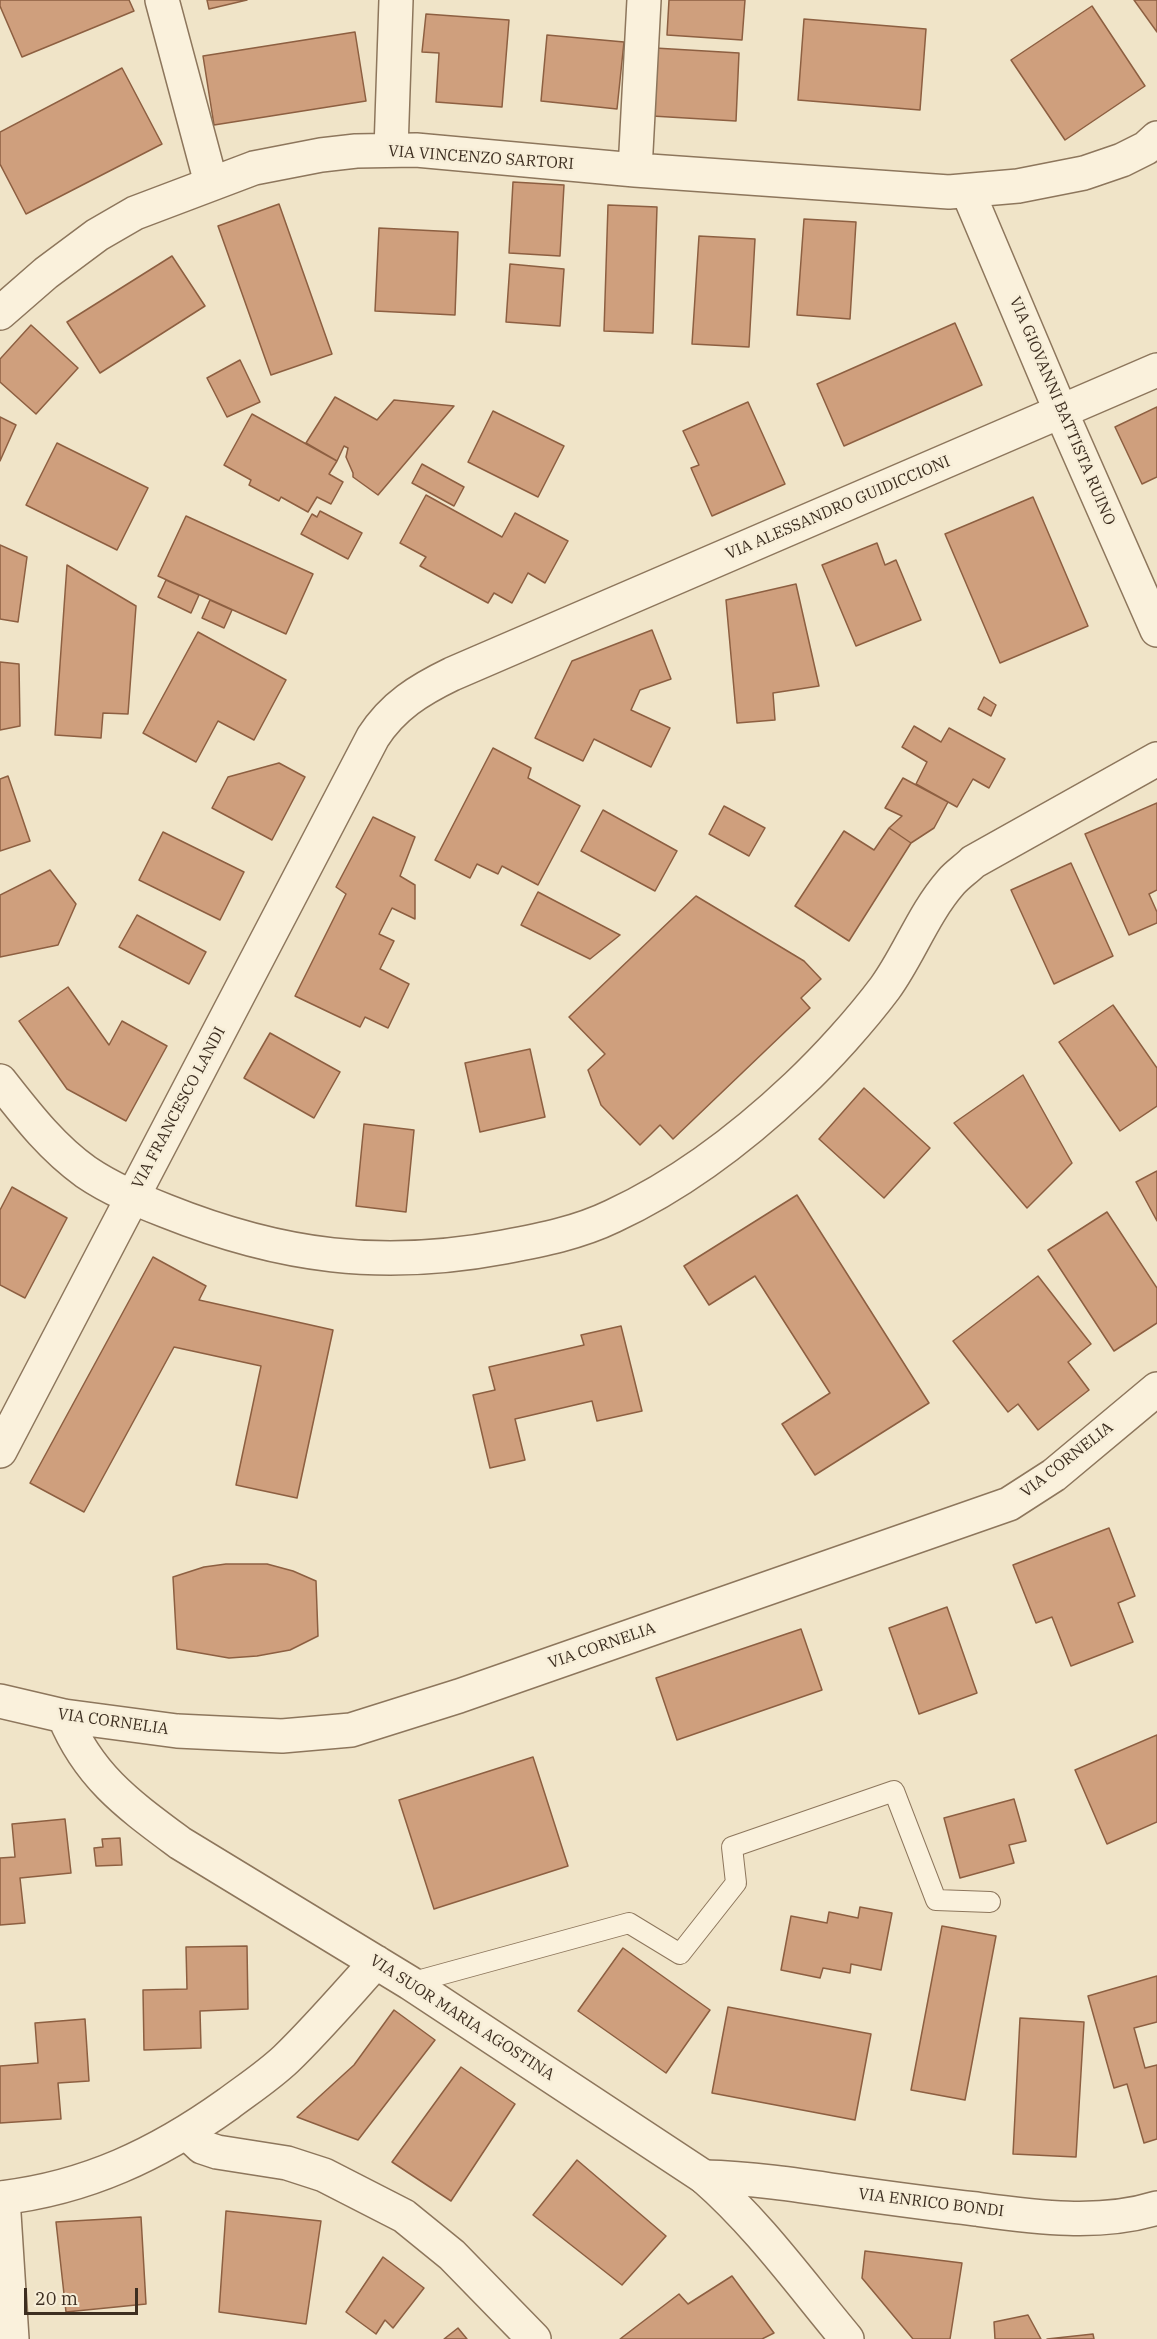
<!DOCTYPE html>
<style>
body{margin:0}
#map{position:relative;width:1157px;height:2339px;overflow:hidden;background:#f0e4c8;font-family:"IBM Plex Serif",serif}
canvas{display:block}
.scale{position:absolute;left:24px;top:2288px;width:114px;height:27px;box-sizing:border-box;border:3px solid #3d2e20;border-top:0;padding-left:8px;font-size:18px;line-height:21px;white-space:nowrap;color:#3d2e20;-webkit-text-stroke:4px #f7eed8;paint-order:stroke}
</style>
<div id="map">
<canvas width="1157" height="2339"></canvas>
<div class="scale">20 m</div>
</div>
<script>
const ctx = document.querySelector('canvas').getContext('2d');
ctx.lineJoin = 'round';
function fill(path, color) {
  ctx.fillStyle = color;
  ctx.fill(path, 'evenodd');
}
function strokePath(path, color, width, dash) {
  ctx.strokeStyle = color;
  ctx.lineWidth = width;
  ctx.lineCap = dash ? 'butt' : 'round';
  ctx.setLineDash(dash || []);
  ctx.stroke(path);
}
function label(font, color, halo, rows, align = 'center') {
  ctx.font = font + ' "IBM Plex Serif",serif';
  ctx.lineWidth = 5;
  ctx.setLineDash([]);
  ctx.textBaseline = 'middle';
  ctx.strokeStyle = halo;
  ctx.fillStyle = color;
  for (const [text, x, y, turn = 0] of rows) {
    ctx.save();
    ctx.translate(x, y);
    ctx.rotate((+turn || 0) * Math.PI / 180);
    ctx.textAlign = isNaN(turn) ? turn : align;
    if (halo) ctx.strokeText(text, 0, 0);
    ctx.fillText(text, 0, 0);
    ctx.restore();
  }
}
const building = new Path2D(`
 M 0,0 L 129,0 L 134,11 L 22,57 L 0,6 Z
 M 207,0 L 247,0 L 209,9 Z
 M 669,0 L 745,0 L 742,40 L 667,35 Z
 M 1134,0 L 1157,0 L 1157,32 Z
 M 1092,6 L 1145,86 L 1065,140 L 1011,60 Z
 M 426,14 L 509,20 L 502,107 L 436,102 L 439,53 L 422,52 Z
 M 804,19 L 926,29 L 920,110 L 798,100 Z
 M 355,32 L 366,101 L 214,125 L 203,56 Z
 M 547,35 L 624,42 L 617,109 L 541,101 Z
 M 655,48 L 739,53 L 736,121 L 652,116 Z
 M 122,68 L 162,144 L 26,214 L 0,164 L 0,132 Z
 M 513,182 L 564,185 L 560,256 L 509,253 Z
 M 279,204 L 332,354 L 271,375 L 218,226 Z
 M 608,205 L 657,207 L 653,333 L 604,331 Z
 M 804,219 L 856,222 L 850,319 L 797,315 Z
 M 379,228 L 458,232 L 455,315 L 375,311 Z
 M 699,236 L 755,239 L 749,347 L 692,344 Z
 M 172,256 L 205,306 L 100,373 L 67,322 Z
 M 510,264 L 564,269 L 560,326 L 506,322 Z
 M 955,323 L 982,385 L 844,446 L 817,384 Z
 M 31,325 L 78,368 L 36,414 L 0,382 L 0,359 Z
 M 240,360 L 260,402 L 227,417 L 207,378 Z
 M 335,397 L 377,420 L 394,400 L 454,406 L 378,495 L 353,477 L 353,473 L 346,457 L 348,448 L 344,446 L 337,461 L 306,443 Z
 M 748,402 L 785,484 L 712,516 L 691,468 L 699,465 L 683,431 Z
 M 1157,407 L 1157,477 L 1142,484 L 1115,427 Z
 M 493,411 L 564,446 L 538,497 L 468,462 Z
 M 252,414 L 337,461 L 329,474 L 343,482 L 331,504 L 317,497 L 308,512 L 281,497 L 279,501 L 249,485 L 251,480 L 224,465 Z
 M 0,417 L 16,425 L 0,461 Z
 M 57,443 L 148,488 L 117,550 L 26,505 Z
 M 422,464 L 464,487 L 454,506 L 412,483 Z
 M 426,495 L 502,537 L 515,513 L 568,541 L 545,583 L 528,573 L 512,603 L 494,593 L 488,603 L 420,566 L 426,557 L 400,543 Z
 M 1033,497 L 1088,626 L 1000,663 L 945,534 Z
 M 320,511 L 362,533 L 348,559 L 301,534 L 312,514 L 317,517 Z
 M 186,516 L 313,574 L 286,634 L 158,576 Z
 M 877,543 L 885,565 L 896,560 L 921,620 L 856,646 L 822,565 Z
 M 0,545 L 27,557 L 18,622 L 0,619 Z
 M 67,565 L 136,606 L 128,714 L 103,713 L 101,738 L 55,735 Z
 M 166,580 L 199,595 L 191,613 L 158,597 Z
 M 796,584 L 819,686 L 773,693 L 775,720 L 737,723 L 726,600 Z
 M 210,600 L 232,610 L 224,628 L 202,618 Z
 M 652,630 L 671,679 L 640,690 L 631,710 L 670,728 L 651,767 L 594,739 L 583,761 L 535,738 L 572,661 Z
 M 198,632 L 286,680 L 254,740 L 218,721 L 196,762 L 143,733 Z
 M 0,662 L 19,664 L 20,726 L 0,730 Z
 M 984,697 L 996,705 L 991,716 L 978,709 Z
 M 914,726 L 941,742 L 949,728 L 1005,759 L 989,788 L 973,779 L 957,807 L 916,784 L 927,762 L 902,747 Z
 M 493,748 L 531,768 L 528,778 L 580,806 L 538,885 L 502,866 L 498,874 L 477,864 L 470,878 L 435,860 Z
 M 279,763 L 305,777 L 272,840 L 212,808 L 228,777 Z
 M 8,776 L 30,841 L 0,851 L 0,779 Z
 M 903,778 L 948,802 L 934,828 L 911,843 L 889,828 L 902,816 L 885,808 Z
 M 1157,803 L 1157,890 L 1149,894 L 1157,912 L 1157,923 L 1129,935 L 1085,834 Z
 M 724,806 L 765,828 L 749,856 L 709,834 Z
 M 603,810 L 677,851 L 655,891 L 581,851 Z
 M 373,817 L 415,837 L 400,876 L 415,885 L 415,919 L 392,908 L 379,934 L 394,941 L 380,969 L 409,984 L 388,1028 L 365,1017 L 360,1027 L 295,996 L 346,894 L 336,887 Z
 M 889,828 L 911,843 L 849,941 L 795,906 L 844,831 L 874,850 Z
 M 163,832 L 244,872 L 220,920 L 139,880 Z
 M 1071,863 L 1113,956 L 1054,984 L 1011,890 Z
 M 50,870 L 76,904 L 58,945 L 0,957 L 0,895 Z
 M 538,892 L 620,935 L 590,959 L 521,925 Z
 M 696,896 L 804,961 L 821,979 L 801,998 L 810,1008 L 673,1139 L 660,1125 L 640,1145 L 601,1105 L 588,1070 L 605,1054 L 569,1017 Z
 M 137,915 L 206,952 L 189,984 L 119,947 Z
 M 68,987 L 109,1045 L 122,1021 L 167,1046 L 126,1121 L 67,1089 L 19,1021 Z
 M 1113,1005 L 1157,1068 L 1157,1106 L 1120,1131 L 1059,1042 Z
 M 270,1033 L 340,1072 L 314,1118 L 244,1078 Z
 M 530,1049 L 545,1117 L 480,1132 L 465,1063 Z
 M 1023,1075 L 1072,1163 L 1027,1208 L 954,1123 Z
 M 864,1088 L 930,1148 L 884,1198 L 819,1139 Z
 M 364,1124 L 414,1130 L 406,1212 L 356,1206 Z
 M 1157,1171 L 1157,1221 L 1136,1182 Z
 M 12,1187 L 67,1218 L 25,1298 L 0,1285 L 0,1210 Z
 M 797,1195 L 929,1403 L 815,1475 L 782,1424 L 830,1393 L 755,1276 L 709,1305 L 684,1266 Z
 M 1107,1212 L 1157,1288 L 1157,1323 L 1114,1351 L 1048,1250 Z
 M 153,1257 L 206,1286 L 199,1300 L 333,1330 L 297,1498 L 236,1485 L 261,1366 L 174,1347 L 84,1512 L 30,1483 Z
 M 1038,1276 L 1091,1344 L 1068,1362 L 1089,1390 L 1038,1430 L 1018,1404 L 1008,1412 L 953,1341 Z
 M 621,1326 L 642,1411 L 597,1421 L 592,1401 L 515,1419 L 525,1460 L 490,1468 L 473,1395 L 495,1390 L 489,1367 L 584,1345 L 581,1335 Z
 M 1109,1528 L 1135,1596 L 1118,1603 L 1133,1642 L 1071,1666 L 1052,1617 L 1036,1623 L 1013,1565 Z
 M 226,1564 L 267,1564 L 293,1571 L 316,1581 L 318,1636 L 290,1650 L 257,1656 L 229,1658 L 177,1649 L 173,1577 L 204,1567 Z
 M 947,1607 L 977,1693 L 919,1714 L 889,1628 Z
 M 801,1629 L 822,1690 L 677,1740 L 656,1678 Z
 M 1157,1735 L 1157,1822 L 1107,1844 L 1075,1770 Z
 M 533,1757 L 568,1866 L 434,1909 L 399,1800 Z
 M 1014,1799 L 1026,1841 L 1009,1845 L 1014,1863 L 960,1878 L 944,1818 Z
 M 65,1819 L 71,1873 L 20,1878 L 25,1923 L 0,1925 L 0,1858 L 15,1857 L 12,1824 Z
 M 120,1838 L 122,1865 L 96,1866 L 94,1848 L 103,1847 L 102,1839 Z
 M 860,1907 L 892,1913 L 881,1970 L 851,1964 L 850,1973 L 823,1968 L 820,1978 L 781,1970 L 791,1916 L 827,1923 L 829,1912 L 858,1918 Z
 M 942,1926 L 996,1936 L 965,2100 L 911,2090 Z
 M 247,1946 L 248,2009 L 200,2011 L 201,2048 L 144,2050 L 143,1990 L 187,1989 L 186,1947 Z
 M 623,1948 L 710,2010 L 666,2073 L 578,2011 Z
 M 1157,1976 L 1157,2022 L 1134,2028 L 1145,2068 L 1157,2065 L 1157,2139 L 1144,2143 L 1127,2084 L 1114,2088 L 1088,1996 Z
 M 728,2007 L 871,2034 L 855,2120 L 712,2093 Z
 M 394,2010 L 435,2040 L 358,2140 L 297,2117 L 354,2065 Z
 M 1020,2018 L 1084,2022 L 1076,2157 L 1013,2154 Z
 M 85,2019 L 89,2081 L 58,2083 L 61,2119 L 0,2123 L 0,2066 L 38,2063 L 35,2023 Z
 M 461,2067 L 515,2104 L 451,2201 L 392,2162 Z
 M 577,2160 L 666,2236 L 622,2285 L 533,2215 Z
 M 226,2211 L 321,2221 L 306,2324 L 219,2312 Z
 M 141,2217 L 146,2304 L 66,2312 L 56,2222 Z
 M 865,2251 L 962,2263 L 950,2339 L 913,2339 L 862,2278 Z
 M 383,2257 L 424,2288 L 393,2328 L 385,2320 L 376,2334 L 346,2312 Z
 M 732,2276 L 774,2333 L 762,2339 L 620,2339 L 679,2294 L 688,2304 Z
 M 1028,2315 L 1041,2339 L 995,2339 L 994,2322 Z
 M 458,2328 L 467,2339 L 444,2339 Z
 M 1093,2334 L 1094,2339 L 1047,2339 Z`);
const service = new Path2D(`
 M 410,1983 L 629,1923 L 680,1954 L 736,1883 L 732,1847 L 894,1791 L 936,1900 L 990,1902`);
const minor = new Path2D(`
 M 162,0 L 211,183
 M 391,150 L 396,0
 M 635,170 L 644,0
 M 968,192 L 1061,412 L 1157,630
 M 0,313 L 46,273 L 97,235 L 135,213 L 254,168 L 321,155 L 356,151 L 416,150 L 635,170 L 949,192 L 1018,186 L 1084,173 L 1122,160 L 1146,148 L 1157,138
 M 0,1081 C 26,1114 51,1147 86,1172 C 111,1189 138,1200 166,1211 C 281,1257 382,1270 504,1247 C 541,1240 578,1233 613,1216 C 682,1184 742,1138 797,1086 C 826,1059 861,1020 885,988 C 909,955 923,914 951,882 C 957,875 966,869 973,862 L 1157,759
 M 0,1451 L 373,737 C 393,706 419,690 452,674 L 1157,370
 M 187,2133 L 202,2147 L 217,2152 L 287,2163 L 324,2175 L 404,2216 L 452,2255 L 534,2339
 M 704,2177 C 752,2178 798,2185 845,2192 C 888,2198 932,2204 976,2209 C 1035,2217 1099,2226 1157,2208
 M 3,2198 L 12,2339`);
const tertiary = new Path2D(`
 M 0,1701 L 64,1716 L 177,1731 L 282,1736 L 351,1730 L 459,1696 L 1009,1504 L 1054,1475 L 1157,1389
 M 64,1716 C 89,1777 129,1805 180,1843 L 410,1983 L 704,2177 C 758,2224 801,2284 847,2339
 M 0,2198 C 87,2188 158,2154 228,2104 C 248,2089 268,2076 286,2059 C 317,2029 346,1995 376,1962`);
const streetNames = [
 ["VIA VINCENZO SARTORI",481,158,4],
 ["VIA GIOVANNI BATTISTA RUINO",1062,411,67],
 ["VIA ALESSANDRO GUIDICCIONI",838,508,-23],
 ["VIA FRANCESCO LANDI",179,1108,-62],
 ["VIA CORNELIA",1067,1460,-38],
 ["VIA CORNELIA",602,1646,-19],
 ["VIA CORNELIA",113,1722,8],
 ["VIA SUOR MARIA AGOSTINA",462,2018,33],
 ["VIA ENRICO BONDI",931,2203,7]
];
fill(building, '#cf9f7d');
strokePath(building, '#8d5f41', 1.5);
strokePath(service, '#8d765c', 22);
strokePath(minor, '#8d765c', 36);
strokePath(tertiary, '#8d765c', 36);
strokePath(service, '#faf1dc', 20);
strokePath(minor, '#faf1dc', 33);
strokePath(tertiary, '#faf1dc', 33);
label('16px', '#3d2e20', '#f7eed8', streetNames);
</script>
